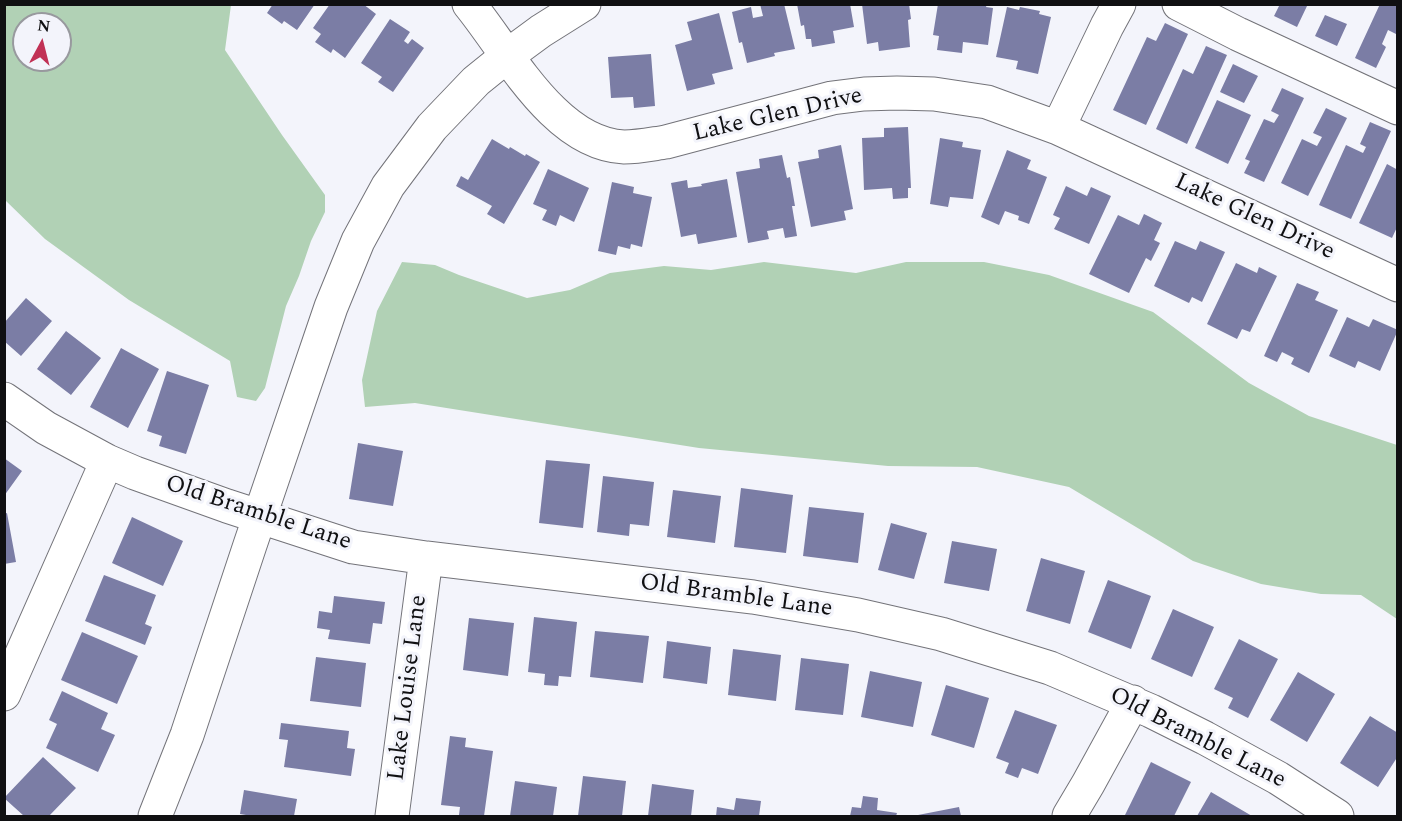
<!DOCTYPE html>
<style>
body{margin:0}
#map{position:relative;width:1402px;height:821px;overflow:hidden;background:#f3f4fb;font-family:Spectral,serif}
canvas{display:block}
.frame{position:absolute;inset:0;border:6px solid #101012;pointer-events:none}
.north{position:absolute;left:12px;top:12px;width:60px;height:60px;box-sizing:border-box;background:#f3f4fb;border:2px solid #98999e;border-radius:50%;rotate:7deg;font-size:16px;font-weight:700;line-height:24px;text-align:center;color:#101012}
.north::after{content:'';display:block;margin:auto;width:21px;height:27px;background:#c13155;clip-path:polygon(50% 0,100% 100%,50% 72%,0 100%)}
</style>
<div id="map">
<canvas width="1402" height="821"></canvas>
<div class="frame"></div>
<div class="north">N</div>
</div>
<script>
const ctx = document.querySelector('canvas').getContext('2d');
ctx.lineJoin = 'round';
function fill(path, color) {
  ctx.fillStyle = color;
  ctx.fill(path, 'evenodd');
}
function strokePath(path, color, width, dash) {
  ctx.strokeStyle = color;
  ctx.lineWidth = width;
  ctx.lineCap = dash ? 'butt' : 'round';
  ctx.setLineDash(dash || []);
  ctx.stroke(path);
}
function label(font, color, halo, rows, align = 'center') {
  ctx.font = font + ' Spectral,serif';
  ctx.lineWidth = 6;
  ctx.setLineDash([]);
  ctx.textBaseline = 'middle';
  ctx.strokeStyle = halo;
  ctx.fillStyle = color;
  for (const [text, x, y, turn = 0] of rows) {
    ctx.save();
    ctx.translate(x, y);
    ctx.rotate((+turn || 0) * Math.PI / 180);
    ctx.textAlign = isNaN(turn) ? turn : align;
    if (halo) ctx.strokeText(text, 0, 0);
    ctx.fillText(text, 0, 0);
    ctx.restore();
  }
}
const green = new Path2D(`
 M 4,5 L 231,5 L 225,50 L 282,135 L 325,195 L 325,212 L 311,241 L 299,276 L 286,306 L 265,388 L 256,401 L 237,397 L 230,361 L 129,300 L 45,239 L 5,200 ZM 24,24 L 60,24 L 60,60 L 24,60 Z
 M 402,262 L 435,265 L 459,275 L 527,298 L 570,290 L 610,273 L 664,266 L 711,270 L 764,262 L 856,273 L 906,262 L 984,262 L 1049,275 L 1153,312 L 1249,383 L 1309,416 L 1397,445 L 1397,619 L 1361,595 L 1321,594 L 1261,584 L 1193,561 L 1069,487 L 977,467 L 888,466 L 699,448 L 415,403 L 365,407 L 362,380 L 377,311 Z`);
const building = new Path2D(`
 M 273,4 L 315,4 L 297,30 L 284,21 L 282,24 L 267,13 Z
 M 330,4 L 363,4 L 376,14 L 345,58 L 333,49 L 331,53 L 315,42 L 321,34 L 313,28 Z
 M 760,4 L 784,4 L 795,49 L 774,53 L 775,56 L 747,63 L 742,42 L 739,43 L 732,12 L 751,7 L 753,18 L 763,16 Z
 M 797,4 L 850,4 L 854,27 L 833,31 L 835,43 L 812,47 L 811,39 L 806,39 L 804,25 L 801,26 Z
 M 862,4 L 909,4 L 911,19 L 908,20 L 910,47 L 879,51 L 878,42 L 867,44 Z
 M 938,4 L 987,4 L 986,7 L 993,8 L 988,45 L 963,42 L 962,53 L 937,50 L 939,36 L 933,35 Z
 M 1280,4 L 1303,4 L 1307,6 L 1297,27 L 1274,16 Z
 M 1380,4 L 1398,4 L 1398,35 L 1388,30 L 1382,44 L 1386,47 L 1376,68 L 1355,58 Z
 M 1007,7 L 1019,10 L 1020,7 L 1040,11 L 1039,14 L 1051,17 L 1038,74 L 1016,69 L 1018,61 L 996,57 Z
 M 719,13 L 733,69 L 712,74 L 715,84 L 687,91 L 675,45 L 692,40 L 687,22 Z
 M 1325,15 L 1347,24 L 1337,46 L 1315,36 Z
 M 390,19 L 410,32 L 404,41 L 408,44 L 412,39 L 424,48 L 393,92 L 378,82 L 382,77 L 361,63 Z
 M 1165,23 L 1188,34 L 1146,125 L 1113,110 L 1147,37 L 1156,41 Z
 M 1206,46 L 1227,55 L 1187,144 L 1156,129 L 1183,69 L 1193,74 Z
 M 651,54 L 655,106 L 634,108 L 633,97 L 611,98 L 608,57 Z
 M 1233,64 L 1258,76 L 1244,103 L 1220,92 Z
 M 1282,88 L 1304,98 L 1264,182 L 1244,173 L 1250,161 L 1245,159 L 1264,119 L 1274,123 L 1279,115 L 1271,111 Z
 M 1217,100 L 1251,115 L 1228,164 L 1195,148 Z
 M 1326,108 L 1347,118 L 1308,196 L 1281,183 L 1302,139 L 1317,146 L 1322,137 L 1313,133 Z
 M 1370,122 L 1391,131 L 1351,219 L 1319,205 L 1346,145 L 1363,153 L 1366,147 L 1360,144 Z
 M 908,127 L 911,188 L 908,188 L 908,198 L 893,199 L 892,188 L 864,190 L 862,138 L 884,137 L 884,128 Z
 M 940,138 L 963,142 L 962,147 L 981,150 L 973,199 L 950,197 L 948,207 L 930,204 Z
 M 492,139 L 509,149 L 510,147 L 525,156 L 526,154 L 540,162 L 504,224 L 487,214 L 492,206 L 456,186 L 461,176 L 468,180 Z
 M 841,145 L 853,209 L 844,211 L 846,220 L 811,227 L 798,162 L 819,158 L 818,150 Z
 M 1007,150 L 1031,160 L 1027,169 L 1047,177 L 1029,224 L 1018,220 L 1019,216 L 1005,211 L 999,225 L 981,217 Z
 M 782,155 L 787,178 L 790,177 L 795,206 L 792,206 L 797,236 L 785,238 L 783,228 L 767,231 L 769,239 L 748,243 L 736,172 L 760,168 L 759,159 Z
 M 1387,164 L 1398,170 L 1398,225 L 1392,238 L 1359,223 Z
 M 548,169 L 589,188 L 574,222 L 560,215 L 556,226 L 542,220 L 547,210 L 533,204 Z
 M 727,179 L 737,237 L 698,244 L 696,234 L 681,237 L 671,183 L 687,180 L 688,188 L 702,186 L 701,184 Z
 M 612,182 L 634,187 L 633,193 L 652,197 L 642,247 L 631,244 L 630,249 L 618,246 L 616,255 L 598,251 Z
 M 1066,186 L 1087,196 L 1091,187 L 1111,196 L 1089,244 L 1054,229 L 1060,218 L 1053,215 Z
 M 1144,214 L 1162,223 L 1154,240 L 1160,243 L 1151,261 L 1146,258 L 1129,293 L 1089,274 L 1118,215 L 1139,225 Z
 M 1175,241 L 1196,250 L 1200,241 L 1225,252 L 1202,302 L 1192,297 L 1189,303 L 1154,286 Z
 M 1236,263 L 1257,273 L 1259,267 L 1277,276 L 1250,332 L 1242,329 L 1237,339 L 1207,324 Z
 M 1297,283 L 1319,292 L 1315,300 L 1338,310 L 1309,373 L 1291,364 L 1294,358 L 1282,352 L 1277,362 L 1264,356 Z
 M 26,298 L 52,321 L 21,356 L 4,341 L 4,323 Z
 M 1347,317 L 1369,327 L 1373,319 L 1398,330 L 1380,371 L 1358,361 L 1355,368 L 1329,356 Z
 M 66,331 L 101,358 L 71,395 L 37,369 Z
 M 121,348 L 159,369 L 128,428 L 90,407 Z
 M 167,371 L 209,385 L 186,454 L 159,446 L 162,436 L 147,431 Z
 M 358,443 L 403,451 L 393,506 L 349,499 Z
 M 4,458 L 22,471 L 4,496 Z
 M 546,460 L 590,464 L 583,528 L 539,523 Z
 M 603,476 L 654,482 L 649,526 L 630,524 L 629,536 L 597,532 Z
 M 741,488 L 793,495 L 786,553 L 734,547 Z
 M 673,490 L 721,496 L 715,543 L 667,537 Z
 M 809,507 L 864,513 L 858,563 L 803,556 Z
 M 7,513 L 16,562 L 4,564 L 4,514 Z
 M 132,517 L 183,541 L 163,586 L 112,563 Z
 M 891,523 L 927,533 L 914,579 L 878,570 Z
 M 952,541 L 997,549 L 989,591 L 944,583 Z
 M 1041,558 L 1085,571 L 1070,624 L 1026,611 Z
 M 104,575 L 156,595 L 145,624 L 152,627 L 145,645 L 85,621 Z
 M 1108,580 L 1151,596 L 1131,649 L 1088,632 Z
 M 334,596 L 385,602 L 382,624 L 373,623 L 370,644 L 328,639 L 330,630 L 317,628 L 319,611 L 332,613 Z
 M 1173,609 L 1214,627 L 1192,677 L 1151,659 Z
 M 534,617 L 577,622 L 571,677 L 559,676 L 558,686 L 544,685 L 545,674 L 528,672 Z
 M 469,618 L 514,623 L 508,676 L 463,670 Z
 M 595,631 L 649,636 L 643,683 L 590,677 Z
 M 82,632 L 138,656 L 117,704 L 61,680 Z
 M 1239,639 L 1278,659 L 1248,718 L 1228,708 L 1233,698 L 1214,689 Z
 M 667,641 L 711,647 L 707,684 L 663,678 Z
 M 733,649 L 781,655 L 776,701 L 728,695 Z
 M 316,657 L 366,663 L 361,707 L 310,701 Z
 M 801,658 L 849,664 L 843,715 L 795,710 Z
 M 870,671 L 922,682 L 913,727 L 861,717 Z
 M 1298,672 L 1335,694 L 1307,742 L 1270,720 Z
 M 946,685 L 989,698 L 974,748 L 931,735 Z
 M 62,691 L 108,713 L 101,729 L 115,735 L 98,772 L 46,748 L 57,724 L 49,720 Z
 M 1015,710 L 1057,725 L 1038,774 L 1022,768 L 1018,778 L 1005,773 L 1009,763 L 996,758 Z
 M 1370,716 L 1398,733 L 1398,756 L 1378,787 L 1340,763 Z
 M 281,723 L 349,731 L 347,748 L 355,749 L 351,776 L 284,767 L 288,740 L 279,739 Z
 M 450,736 L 466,738 L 465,747 L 493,751 L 484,816 L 459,815 L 460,807 L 441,805 Z
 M 43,757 L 76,788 L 49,816 L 24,816 L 4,798 Z
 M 1151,762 L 1191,782 L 1174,816 L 1128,816 L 1125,815 Z
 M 583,776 L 626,781 L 622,816 L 578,816 Z
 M 515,781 L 557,787 L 553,816 L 510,816 Z
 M 652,784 L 694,790 L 691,816 L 648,816 Z
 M 244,790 L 297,799 L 294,816 L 252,816 L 240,814 Z
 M 1211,792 L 1252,816 L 1197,816 Z
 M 863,796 L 878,798 L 877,810 L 897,813 L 896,816 L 850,816 L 852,807 L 861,808 Z
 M 736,798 L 761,801 L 759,816 L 716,816 L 717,807 L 734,810 Z
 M 959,807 L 961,816 L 918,816 L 918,815 Z`);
const minor = new Path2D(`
 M 469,4 C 509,53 555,144 624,147 C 638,147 652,144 666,142 L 832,98 L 864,94 L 897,93 L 934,94 L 987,102 L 1058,128 L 1398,285
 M 1179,4 L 1238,34 L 1398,108
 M 1058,128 L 1107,26 L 1119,4
 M 4,399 L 46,428 L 107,461 L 135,473 L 227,506 L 353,547 L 426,558 L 753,597 L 858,615 L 941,634 L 1050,668 L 1151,711 L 1205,738 L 1278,778 L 1337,816
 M 4,694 L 107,461
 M 155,816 L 187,735 L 250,545 L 331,307 L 358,241 L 388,186 L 432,127 L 476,81 L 507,56 L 541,31 L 584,4
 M 392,816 L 426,558
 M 1069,816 L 1088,784 L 1133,702`);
const streetNames = [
 ["Lake Glen Drive",778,116,-13],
 ["Lake Glen Drive",1254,218,25],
 ["Old Bramble Lane",258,514,18],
 ["Old Bramble Lane",736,597,8],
 ["Lake Louise Lane",409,688,-83],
 ["Old Bramble Lane",1197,739,27]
];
fill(green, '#b1d1b5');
fill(building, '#7b7da5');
strokePath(minor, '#737379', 35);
strokePath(minor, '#fff', 33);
label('24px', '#101012', '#f3f4fb', streetNames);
</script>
